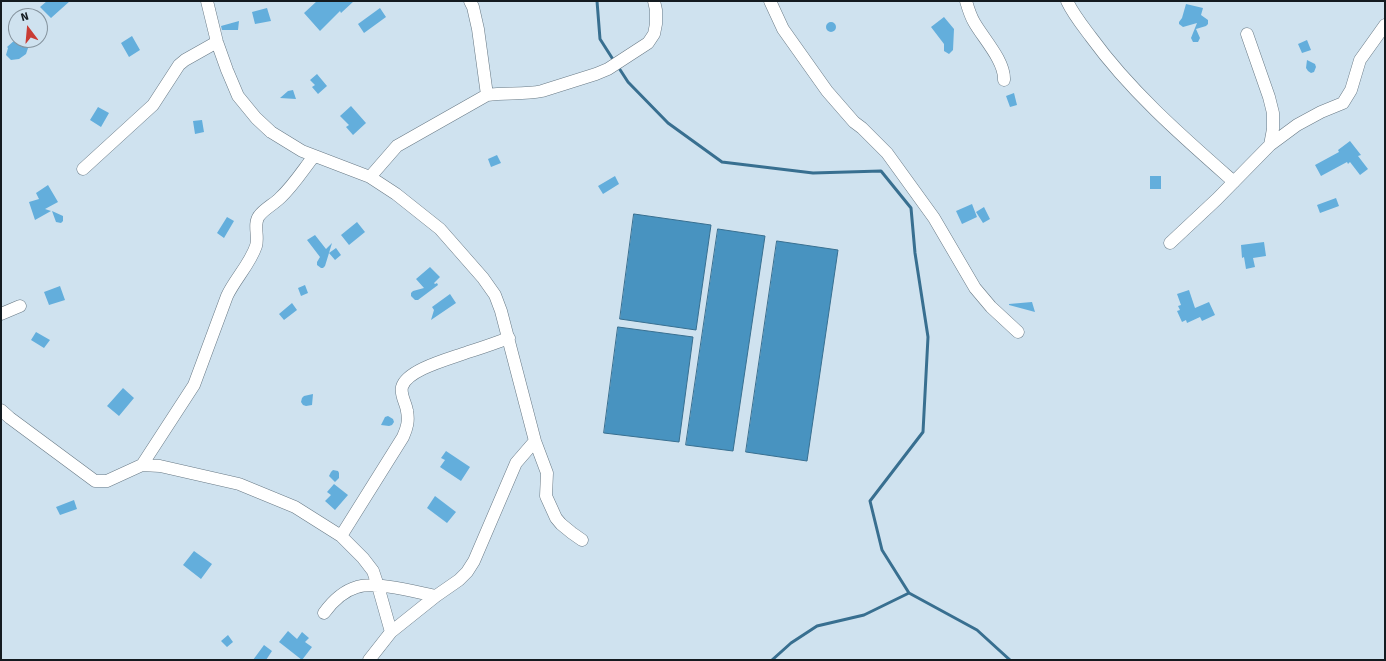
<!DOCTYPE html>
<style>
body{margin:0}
#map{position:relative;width:1386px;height:661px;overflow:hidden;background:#cfe2ef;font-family:Signika,sans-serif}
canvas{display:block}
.frame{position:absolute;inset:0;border:2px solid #141b20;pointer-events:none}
.north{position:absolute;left:8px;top:8px;width:40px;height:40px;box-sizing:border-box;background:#cfe2ef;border:1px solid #84929c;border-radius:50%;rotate:344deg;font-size:11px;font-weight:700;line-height:16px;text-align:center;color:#141b20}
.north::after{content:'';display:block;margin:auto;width:14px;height:18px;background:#c93c34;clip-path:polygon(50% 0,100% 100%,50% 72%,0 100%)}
</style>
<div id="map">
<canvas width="1386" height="661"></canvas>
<div class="frame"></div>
<div class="north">N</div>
</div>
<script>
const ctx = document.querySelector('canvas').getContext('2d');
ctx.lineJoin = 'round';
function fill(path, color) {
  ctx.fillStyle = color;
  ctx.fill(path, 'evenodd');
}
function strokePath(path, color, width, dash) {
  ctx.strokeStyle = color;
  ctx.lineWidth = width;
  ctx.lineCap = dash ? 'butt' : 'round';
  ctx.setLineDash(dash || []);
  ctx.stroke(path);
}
const water = new Path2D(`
 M 634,214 L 711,225 L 696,330 L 620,319 Z
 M 718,229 L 765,236 L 733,451 L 686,445 Z
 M 777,241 L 838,250 L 807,461 L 746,452 Z
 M 618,327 L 693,337 L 679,442 L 604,433 Z`);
const stream = new Path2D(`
 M 597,1 L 600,39 L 614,61
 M 617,65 L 628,82 L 668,123 L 722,162 L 813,173 L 881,171 L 911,208 L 915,253 L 928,337 L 923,432 L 870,501 L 882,550 L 909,593 L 977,630 L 1010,660
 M 772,660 L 791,643 L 817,626 L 864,615 L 909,593`);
const building = new Path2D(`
 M 47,1 L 70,1 L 51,18 L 40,7 Z
 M 317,1 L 354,1 L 341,13 L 340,11 L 320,31 L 304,13 Z
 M 1186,4 L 1203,8 L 1201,15 L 1208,20 L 1208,24 L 1206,26 L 1196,29 L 1200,38 L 1198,42 L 1193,42 L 1191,38 L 1197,23 L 1183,27 L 1179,24 L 1179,22 L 1182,18 Z
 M 267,8 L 271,21 L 255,24 L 252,12 Z
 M 380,8 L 386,17 L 364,33 L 358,24 Z
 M 944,17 L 954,29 L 953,50 L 949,54 L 944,51 L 944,44 L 931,27 Z
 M 239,21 L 238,30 L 222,30 L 221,26 Z
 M826 27a5 5 0 1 1 10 0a5 5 0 1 1-10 0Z
 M 132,36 L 140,50 L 129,57 L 121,43 Z
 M 15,40 L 27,40 L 29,45 L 26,54 L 19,59 L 11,60 L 6,55 L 8,48 L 7,47 Z
 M 1307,40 L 1311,50 L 1302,53 L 1298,44 Z
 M 1307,60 L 1315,64 L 1316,67 L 1314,72 L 1311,73 L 1308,71 L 1306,68 Z
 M 317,74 L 327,86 L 318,94 L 312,87 L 315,85 L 310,80 Z
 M 293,90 L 296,99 L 280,98 L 288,91 Z
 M 1014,93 L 1017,105 L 1010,107 L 1006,96 Z
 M 351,106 L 366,123 L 353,135 L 346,127 L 349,125 L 340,116 Z
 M 98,107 L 109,113 L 101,127 L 90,120 Z
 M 202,120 L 204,132 L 195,134 L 193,121 Z
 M 1350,141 L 1361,155 L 1358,156 L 1368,169 L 1360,175 L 1350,162 L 1348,164 L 1347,162 L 1321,176 L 1315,165 L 1339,152 L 1338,150 Z
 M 497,155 L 501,163 L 491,167 L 488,159 Z
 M 615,176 L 619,184 L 603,194 L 598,186 Z
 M 1150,176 L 1161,176 L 1161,189 L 1150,189 Z
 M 48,185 L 58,202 L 45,209 L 51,211 L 35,220 L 29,202 L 39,199 L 36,193 Z
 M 1336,198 L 1339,206 L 1320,213 L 1317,205 Z
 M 972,204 L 977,217 L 962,224 L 956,211 Z
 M 984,207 L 990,219 L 983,223 L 976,212 Z
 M 52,211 L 63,216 L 63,221 L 61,223 L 56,222 Z
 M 227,217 L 234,221 L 224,238 L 217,233 Z
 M 357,222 L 365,232 L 349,245 L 341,235 Z
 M 315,235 L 326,249 L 332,243 L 329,253 L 336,248 L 341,255 L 335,260 L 329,253 L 325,266 L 323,268 L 321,268 L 317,265 L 317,262 L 320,257 L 307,240 Z
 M 1264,242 L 1266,256 L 1253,258 L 1255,267 L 1246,269 L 1244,257 L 1242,258 L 1241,245 Z
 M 430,267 L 440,277 L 434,283 L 435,284 L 437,283 L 438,285 L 418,300 L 415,300 L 411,296 L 411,293 L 413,291 L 424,288 L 416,279 Z
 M 305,285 L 308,293 L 301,296 L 298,288 Z
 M 60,286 L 65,300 L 49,305 L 44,292 Z
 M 1189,290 L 1195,308 L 1209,302 L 1215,315 L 1202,321 L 1200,317 L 1187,323 L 1186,320 L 1182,322 L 1177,311 L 1180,310 L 1178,306 L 1181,305 L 1177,294 Z
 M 450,294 L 456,303 L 431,320 L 434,310 L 432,307 Z
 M 1032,302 L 1035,312 L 1009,305 L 1009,304 Z
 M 292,303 L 297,310 L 284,320 L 279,314 Z
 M 36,332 L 50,340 L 44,348 L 31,340 Z
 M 123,388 L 134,398 L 119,416 L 107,406 Z
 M 313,394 L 312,405 L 306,406 L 303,405 L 301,402 L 302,398 L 304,396 Z
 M 388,416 L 393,419 L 394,422 L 392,425 L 389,426 L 381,425 L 385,417 Z
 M 446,451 L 470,467 L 461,481 L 440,467 L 445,460 L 441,458 Z
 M 333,470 L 338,471 L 339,473 L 339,478 L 335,482 L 329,476 L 331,472 Z
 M 334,484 L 348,495 L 335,510 L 325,501 L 331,495 L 327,492 Z
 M 435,496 L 456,512 L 447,523 L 427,508 Z
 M 74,500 L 77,509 L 60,515 L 56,507 Z
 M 194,551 L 212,564 L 201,579 L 183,565 Z
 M 288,631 L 297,639 L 302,632 L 309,638 L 305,642 L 312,647 L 302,660 L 279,642 Z
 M 228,635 L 233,642 L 227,647 L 221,641 Z
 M 264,645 L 272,651 L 266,660 L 253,660 Z`);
const minor = new Path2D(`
 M 207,1 L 217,42 L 227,70 L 238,96 L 256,118 L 271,132 L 302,151 L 370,177 L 396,194 L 440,229 L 483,278 L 495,295 L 501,311 L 535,441 L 547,473 L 546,496 L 556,518 L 561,524 L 572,533 L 582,540
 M 470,1 L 473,7 L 478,29 L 487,95
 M 770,1 L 783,29 L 827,91 L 854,122 L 862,128 L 887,153 L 934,218 L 975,288 L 991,307 L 1018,332
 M 966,1 C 968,8 970,15 974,22 C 983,38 1005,61 1004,80
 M 1067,1 C 1073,14 1082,25 1091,37 C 1131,92 1183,137 1234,182
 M 1247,34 L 1269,97 L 1273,113 L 1273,129 L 1270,145
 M 83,169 L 153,105 L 179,65 L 185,60 L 217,42
 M 370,177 L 397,146 L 487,95 C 505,92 524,95 542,91 L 596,74 L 608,69 L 648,43 L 654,34 L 656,24 L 656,10 L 654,1
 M 1170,243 L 1217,199 L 1270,145 L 1297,125 L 1321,112 L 1343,103 L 1351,90 L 1360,60 L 1385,25
 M 1,314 L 20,306
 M 1,410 L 10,418 L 95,481 L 107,481 L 142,465 L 160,466 L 239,484 L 295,507 L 341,536 L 363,558 L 373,571 L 378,586 L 391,632
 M 142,465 L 194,385 L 227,296 C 235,279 250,264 256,246 C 259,237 253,224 259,216 C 264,209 274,204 280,198 C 293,186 303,170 314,156
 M 341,536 L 403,437 C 407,428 409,421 407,411 C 406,403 400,395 402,387 C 407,369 453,358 468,352 C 482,348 495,343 509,338
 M 324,613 C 332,602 343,591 357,587 C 375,581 416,592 436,596
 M 369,660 L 391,632 L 436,596 L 459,580 L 467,572 L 474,561 L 516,463 L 535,441`);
fill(water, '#4893c0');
strokePath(water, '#386f90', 1);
strokePath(stream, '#386f90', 3);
fill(building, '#63aedc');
strokePath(minor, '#687985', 13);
strokePath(minor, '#fff', 12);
</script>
